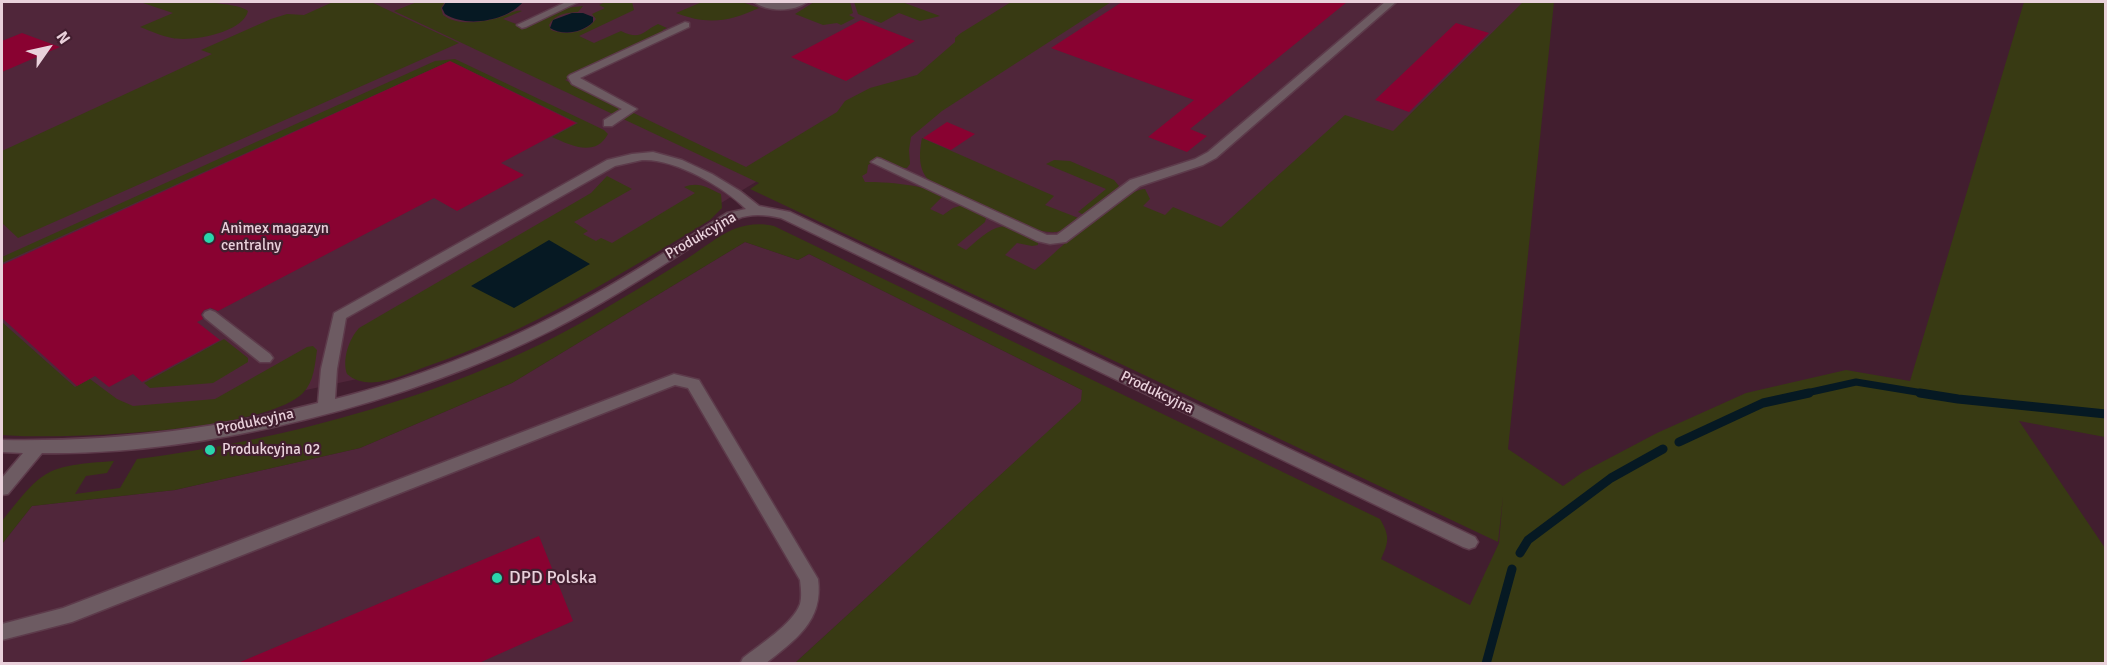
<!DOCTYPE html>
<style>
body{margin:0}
#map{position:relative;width:2107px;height:665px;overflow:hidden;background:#421e2f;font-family:Signika,sans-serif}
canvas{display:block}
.frame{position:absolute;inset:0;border:3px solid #e9d1db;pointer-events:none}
.north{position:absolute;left:18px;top:18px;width:60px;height:60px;-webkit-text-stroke:4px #421e2f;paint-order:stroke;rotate:56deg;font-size:16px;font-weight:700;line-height:24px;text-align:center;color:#e9d1db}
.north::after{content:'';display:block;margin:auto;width:21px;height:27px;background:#e9d1db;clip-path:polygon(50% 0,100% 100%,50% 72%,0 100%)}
</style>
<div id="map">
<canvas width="2107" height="665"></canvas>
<div class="frame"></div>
<div class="north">N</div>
</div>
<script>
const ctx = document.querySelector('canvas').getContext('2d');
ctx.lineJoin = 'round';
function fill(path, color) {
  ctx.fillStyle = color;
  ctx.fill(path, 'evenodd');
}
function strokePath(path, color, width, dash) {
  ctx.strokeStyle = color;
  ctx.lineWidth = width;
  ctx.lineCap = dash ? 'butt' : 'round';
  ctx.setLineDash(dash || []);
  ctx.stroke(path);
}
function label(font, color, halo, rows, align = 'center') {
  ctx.font = font + ' Signika,sans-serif';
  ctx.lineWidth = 4.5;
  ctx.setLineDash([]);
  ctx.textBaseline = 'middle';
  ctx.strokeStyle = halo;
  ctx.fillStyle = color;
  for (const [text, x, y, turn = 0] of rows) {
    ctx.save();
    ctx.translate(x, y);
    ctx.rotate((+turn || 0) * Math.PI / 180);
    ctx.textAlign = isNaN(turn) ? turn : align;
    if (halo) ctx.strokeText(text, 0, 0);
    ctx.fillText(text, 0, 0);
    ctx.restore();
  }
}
const built = new Path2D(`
 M 2,2 L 1054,2 L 625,261 L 376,375 L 264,399 L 216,405 L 2,412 Z
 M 1056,2 L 1553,2 L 1496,529 L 761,182 Z
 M 745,242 L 798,260 L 809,254 L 1082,390 L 1082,401 L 795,663 L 2,663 L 2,544 L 32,506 L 175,490 L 360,448 L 512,383 Z`);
const green = new Path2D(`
 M 140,2 C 161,1 237,0 248,11 C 243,33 191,42 172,38 C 161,36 151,31 140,27 L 173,13 Z
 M 333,2 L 371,2 L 459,43 L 18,238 L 2,223 L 2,151 L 212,54 L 201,50 L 271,19 L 287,14 L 304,15 Z
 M 417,2 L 445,2 L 441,8 L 443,15 C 459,27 486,22 504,16 C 511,13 515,10 522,11 L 503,19 L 524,27 L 565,8 L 583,6 L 578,12 C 567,12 554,15 549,25 L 551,30 C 566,36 587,33 596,19 L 592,14 L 605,8 L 599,5 L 605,2 L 632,2 L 634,10 L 579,36 L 594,43 L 621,31 C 641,41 643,31 658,24 L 667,28 L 662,30 L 666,32 L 565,80 L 746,167 L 837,112 L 845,101 L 870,88 L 917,75 L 955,42 L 955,38 L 961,33 L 1011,2 L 1111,2 L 942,111 L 911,137 L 909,150 L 910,164 L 907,168 L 903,168 L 879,158 L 868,165 L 867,173 L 862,176 L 865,182 C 884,182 929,184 942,197 L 930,209 L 943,215 L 953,208 L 963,205 L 986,218 L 985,222 L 957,245 L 966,250 C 994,226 1004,215 1038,242 L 1038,245 L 1032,246 L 1017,243 L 1005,255 L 1035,270 C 1058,251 1118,191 1145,189 L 1150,199 L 1143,206 L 1165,215 L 1173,207 L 1221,227 L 1345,115 L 1393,131 L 1523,2 L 1554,2 L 1508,449 L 1563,486 L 1583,472 L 1657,433 L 1746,393 L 1846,370 L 1910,381 L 2024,2 L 2105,2 L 2105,437 L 2019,421 L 2105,548 L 2105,663 L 795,663 L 1081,401 L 1082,390 L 809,254 L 798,260 L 745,242 L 512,383 L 360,448 L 175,490 L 32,506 L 2,544 L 2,521 C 44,468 46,466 114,461 L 107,473 L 86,476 L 75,494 L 120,488 L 137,459 C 283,441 463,392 591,317 C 623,298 656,278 688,258 C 703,248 718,236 734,229 C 747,224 761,223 774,226 L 1380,519 C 1390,536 1389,542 1381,559 L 1470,605 L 1499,543 L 1503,496 L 1498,542 L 750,189 L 759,183 L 394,11 Z
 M 702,2 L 742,2 L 759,8 C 729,22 707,25 676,13 Z
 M 814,2 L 850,2 L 853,13 L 849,15 L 855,18 L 841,25 L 837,23 L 823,25 L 795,14 Z
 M 854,2 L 902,2 L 940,16 L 920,21 L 899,13 L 881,23 L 858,14 Z
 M 455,59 L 604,130 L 608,134 C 595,158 570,145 552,137 L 578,123 L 450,61 L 2,263 L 2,257 L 435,61 Z
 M 922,138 L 1054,196 L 1045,205 L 1081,219 C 1073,224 1066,231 1056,232 C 1028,235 958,194 930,181 C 918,171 919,153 922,138 Z
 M 1054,160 L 1070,161 L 1114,180 L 1119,186 L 1116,191 L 1086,216 L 1078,212 L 1106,189 L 1046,164 Z
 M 607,176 L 632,189 L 574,222 L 588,231 L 583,234 L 596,241 L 601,238 L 612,243 L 695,193 L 684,187 C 699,181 708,188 721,194 L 722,208 L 710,220 C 616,277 531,331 425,367 C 403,375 368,393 347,374 C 342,359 349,339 359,328 L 591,193 Z
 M 2,322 L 75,387 L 90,379 L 117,399 L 133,406 L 215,399 L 307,347 L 313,346 L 317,350 C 315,364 314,382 303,393 C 264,432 59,440 2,435 Z
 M 224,339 L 248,358 L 248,362 L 213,383 L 150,388 L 144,383 Z`);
const water = new Path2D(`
 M 446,2 L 523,2 C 507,21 466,28 445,14 L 442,8 Z
 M 572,13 L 583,13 L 593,17 L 593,22 C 582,33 563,36 550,28 L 553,20 Z
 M 549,240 L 590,264 L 514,308 L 471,286 Z`);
const streamFar1 = new Path2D(`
 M 1802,394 L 1856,382 L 1929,394`);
const stream = new Path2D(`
 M 1920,393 L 1958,399 L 2106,414
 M 1679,442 L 1763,403 L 1809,393
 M 1520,553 L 1528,540 L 1611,478 L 1663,449
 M 1486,664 L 1512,569`);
const building = new Path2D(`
 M 1122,2 L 1347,2 L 1190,129 L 1207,136 L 1187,152 L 1148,137 L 1194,100 L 1051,48 Z
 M 861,20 L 915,41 L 846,81 L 791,57 Z
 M 1456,23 L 1489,33 L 1409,112 L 1375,100 Z
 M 22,33 L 60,47 L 2,72 L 2,41 Z
 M 450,61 L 576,123 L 501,163 L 524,175 L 457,211 L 434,198 L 218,311 L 211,308 L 204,310 L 201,314 L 203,319 L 197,322 L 220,340 L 142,382 L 133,374 L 109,387 L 95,376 L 77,386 L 2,318 L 2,265 Z
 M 947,122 L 975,134 L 951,150 L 923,138 Z
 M 539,536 L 573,621 L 479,663 L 238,663 Z`);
const minor = new Path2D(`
 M 566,2 L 578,2 L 526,27 L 522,28 L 517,25 Z
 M 754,2 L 807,2 C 794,12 767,12 754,2 Z
 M 1385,2 L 1396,2 L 1216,158 L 1203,165 L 1140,186 L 1066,242 L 1050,244 L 1037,241 L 871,162 L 877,158 L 881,159 L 1047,235 L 1057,235 L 1130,180 L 1195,159 L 1208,152 Z
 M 685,22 L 689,23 L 689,27 L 580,78 L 637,109 L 612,126 L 604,126 L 604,120 L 622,109 L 572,84 L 568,77 L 570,75 Z
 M 653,152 L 682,160 L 712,174 L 740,191 L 759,206 L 790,212 L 1475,537 L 1478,542 L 1475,547 L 1469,549 L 1463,547 L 781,218 C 766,215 752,213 737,219 C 717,227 697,244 679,255 C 638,281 597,307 554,329 C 409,403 204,456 42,453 L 8,494 L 2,495 L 2,478 L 23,453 L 2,452 L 2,440 C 110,442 214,430 318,403 L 321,369 L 334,313 L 607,160 L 632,154 ZM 642,160 C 674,158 724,187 746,209 L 727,213 C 673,247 620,282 564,311 C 492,349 413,379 335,399 L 337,369 L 346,318 L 615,166 Z
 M 210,310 L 215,312 L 270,354 L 273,358 L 270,362 L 260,362 L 205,318 L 203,315 L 205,312 Z
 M 674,374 L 699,380 L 818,579 C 824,621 795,640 765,664 L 740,664 L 743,658 C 759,645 793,624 800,604 C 802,597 801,588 800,580 L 688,388 L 675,385 L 72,622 L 2,640 L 2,624 L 63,608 Z`);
const markers = [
 [209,238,6,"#2ad5ac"],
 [210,450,6,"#2ad5ac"],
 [497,578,6,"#2ad5ac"]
];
const poiNames = [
 ["Animex magazyn",221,229],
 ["centralny",221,246],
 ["Produkcyjna 02",222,450]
];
const streetNames = [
 ["Produkcyjna",701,236,-30],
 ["Produkcyjna",1157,393,26],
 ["Produkcyjna",255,422,-12]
];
const nearPoinames = [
 ["DPD Polska",509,578]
];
fill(built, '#50263a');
fill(green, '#383a13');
fill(water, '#061923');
strokePath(streamFar1, '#061923', 7);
strokePath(stream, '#061923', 9);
fill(building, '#890231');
strokePath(minor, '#5d3b4b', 3);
fill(minor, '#6d5b62');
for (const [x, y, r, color] of markers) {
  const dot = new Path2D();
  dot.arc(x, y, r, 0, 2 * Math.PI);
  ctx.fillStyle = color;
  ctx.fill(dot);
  strokePath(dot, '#421e2f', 2);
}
label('15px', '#e9d1db', '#421e2f', poiNames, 'left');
label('15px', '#e9d1db', '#421e2f', streetNames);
label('18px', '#e9d1db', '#421e2f', nearPoinames, 'left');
</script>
